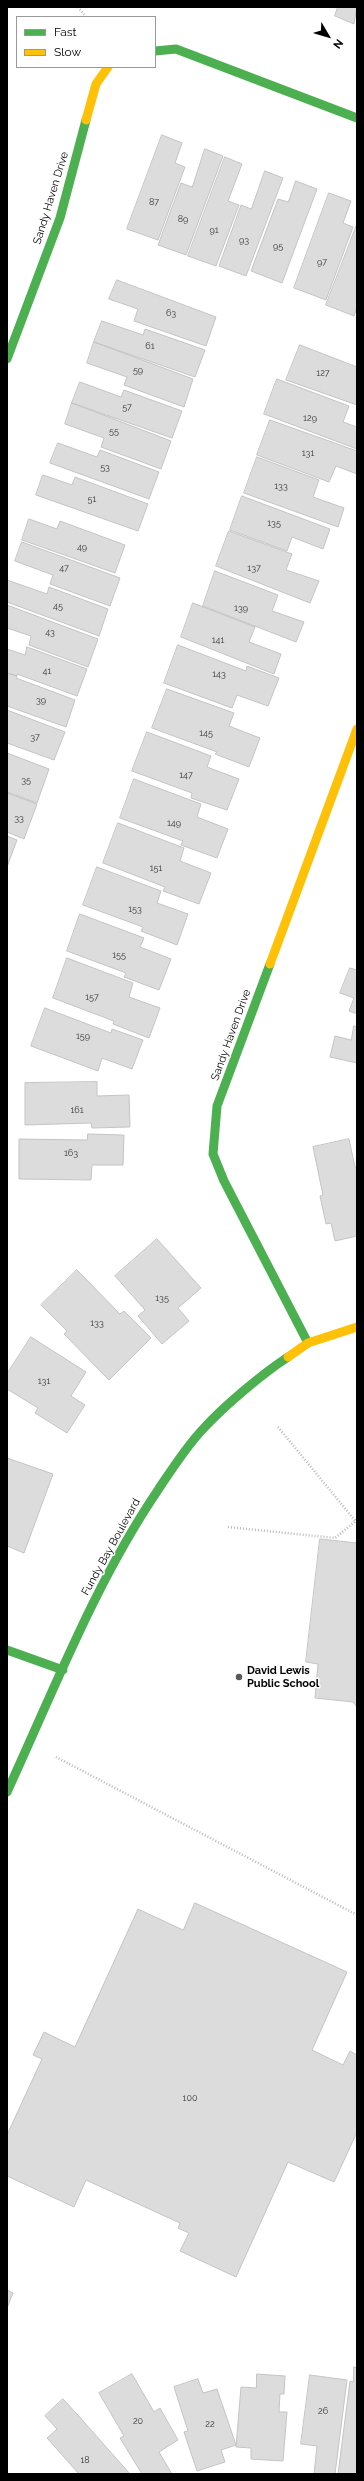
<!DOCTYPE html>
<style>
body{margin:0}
#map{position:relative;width:364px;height:2481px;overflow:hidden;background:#fff;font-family:Raleway,sans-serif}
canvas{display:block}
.frame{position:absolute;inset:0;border:8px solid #000;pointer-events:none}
.legend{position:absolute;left:16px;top:16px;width:140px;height:52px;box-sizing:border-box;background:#fff;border:1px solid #999;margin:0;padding:5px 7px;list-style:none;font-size:12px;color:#000}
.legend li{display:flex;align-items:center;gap:8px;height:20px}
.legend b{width:20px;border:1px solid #999}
.north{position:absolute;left:308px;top:16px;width:40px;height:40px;-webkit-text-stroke:3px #fff;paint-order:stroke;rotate:128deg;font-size:11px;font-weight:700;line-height:16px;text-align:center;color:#000}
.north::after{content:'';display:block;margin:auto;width:14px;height:18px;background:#000;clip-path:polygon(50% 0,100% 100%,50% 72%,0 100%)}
</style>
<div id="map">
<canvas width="364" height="2481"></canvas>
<div class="frame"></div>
<ul class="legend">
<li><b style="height:5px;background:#4caf50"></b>Fast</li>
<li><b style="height:5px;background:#ffc107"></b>Slow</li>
</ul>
<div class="north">N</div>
</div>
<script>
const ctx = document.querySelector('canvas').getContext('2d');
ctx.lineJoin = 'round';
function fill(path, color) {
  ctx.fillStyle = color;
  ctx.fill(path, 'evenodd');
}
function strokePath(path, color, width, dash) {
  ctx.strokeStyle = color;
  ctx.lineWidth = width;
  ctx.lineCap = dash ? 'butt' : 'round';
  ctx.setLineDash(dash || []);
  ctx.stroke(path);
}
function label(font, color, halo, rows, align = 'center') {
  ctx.font = font + ' Raleway,sans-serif';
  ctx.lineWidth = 3;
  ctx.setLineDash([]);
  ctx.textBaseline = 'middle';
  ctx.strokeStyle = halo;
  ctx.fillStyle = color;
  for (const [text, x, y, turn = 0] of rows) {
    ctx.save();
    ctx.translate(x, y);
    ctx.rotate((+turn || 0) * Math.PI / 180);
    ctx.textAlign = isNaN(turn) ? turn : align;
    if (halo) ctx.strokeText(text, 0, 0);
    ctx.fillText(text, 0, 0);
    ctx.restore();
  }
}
const building = new Path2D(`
 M 338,7 L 357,7 L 354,24 L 335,16 Z
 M 162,135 L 182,143 L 175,163 L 185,167 L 158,240 L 127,229 Z
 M 205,149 L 223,156 L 186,255 L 158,245 L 181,183 L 192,187 Z
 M 225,157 L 242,164 L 228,201 L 239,205 L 216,266 L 188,256 Z
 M 265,171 L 283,178 L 246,276 L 219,266 L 241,205 L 251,209 Z
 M 296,181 L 317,189 L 282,283 L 251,271 L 278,199 L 288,202 Z
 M 329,193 L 351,201 L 343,223 L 353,227 L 326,300 L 294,288 Z
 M 357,224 L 357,307 L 354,316 L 326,305 Z
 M 117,280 L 216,317 L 206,346 L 134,321 L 138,309 L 109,299 Z
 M 102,321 L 143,335 L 145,329 L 205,350 L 195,377 L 94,342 Z
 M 94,342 L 193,379 L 184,407 L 124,385 L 127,377 L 87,363 Z
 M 300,345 L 357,367 L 357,405 L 286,380 Z
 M 277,379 L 349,406 L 343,422 L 357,427 L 357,449 L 264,414 Z
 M 80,382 L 121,397 L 124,390 L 182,411 L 172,438 L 72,403 Z
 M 72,403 L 171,441 L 161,469 L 101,447 L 104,438 L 65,424 Z
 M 270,420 L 357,451 L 357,474 L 336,466 L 329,482 L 257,455 Z
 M 58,443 L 97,457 L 100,450 L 159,472 L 149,499 L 50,463 Z
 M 257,457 L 319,480 L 313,497 L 344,508 L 338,527 L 244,493 Z
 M 43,475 L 72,485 L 75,477 L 148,504 L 138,531 L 36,495 Z
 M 242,496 L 330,529 L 323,549 L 292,537 L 287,551 L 230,530 Z
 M 29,519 L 57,529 L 60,521 L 125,545 L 115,573 L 22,540 Z
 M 229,531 L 292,554 L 286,570 L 319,581 L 310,603 L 216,566 Z
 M 22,542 L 120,578 L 110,606 L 50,584 L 53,575 L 15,561 Z
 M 215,571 L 278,595 L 272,611 L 304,622 L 296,642 L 203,606 Z
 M 7,580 L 47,594 L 49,587 L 108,609 L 99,636 L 7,602 Z
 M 193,603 L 255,627 L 249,642 L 281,654 L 274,674 L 181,637 Z
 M 7,605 L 98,639 L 88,667 L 29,645 L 31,636 L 7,628 Z
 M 178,645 L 246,671 L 247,666 L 279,678 L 268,706 L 237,695 L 232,708 L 164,683 Z
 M 27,647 L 87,669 L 77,696 L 17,674 L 17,676 L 7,673 L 7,649 L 25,655 Z
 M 7,673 L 17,676 L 16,678 L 75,700 L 66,727 L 7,706 Z
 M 167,689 L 234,713 L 229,726 L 260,738 L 249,767 L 215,754 L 217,752 L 152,728 Z
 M 7,710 L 65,732 L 54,760 L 7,743 Z
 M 147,732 L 211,756 L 207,767 L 239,779 L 227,810 L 191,798 L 192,793 L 132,771 Z
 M 7,753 L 49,769 L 37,803 L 7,792 Z
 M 134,779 L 201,804 L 197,817 L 228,829 L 217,858 L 181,845 L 183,841 L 120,818 Z
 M 7,793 L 37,804 L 24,839 L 7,832 Z
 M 118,823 L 184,848 L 180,861 L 211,873 L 199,904 L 163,891 L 165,887 L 103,863 Z
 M 7,836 L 17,840 L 7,867 Z
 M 97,867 L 161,891 L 157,903 L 188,914 L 177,945 L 141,931 L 143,927 L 83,905 Z
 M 80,914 L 144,938 L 140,947 L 171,959 L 159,990 L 124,977 L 126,973 L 67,951 Z
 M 67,958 L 133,983 L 129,997 L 160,1008 L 149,1038 L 113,1024 L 114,1021 L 53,998 Z
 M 350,968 L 357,970 L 357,1014 L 349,1011 L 354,998 L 340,993 Z
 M 45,1008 L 111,1033 L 112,1029 L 143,1040 L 132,1069 L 102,1058 L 98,1071 L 31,1046 Z
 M 354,1026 L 357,1027 L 357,1063 L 330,1057 L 335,1036 L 351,1040 Z
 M 97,1082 L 97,1096 L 129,1095 L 130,1127 L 92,1128 L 91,1123 L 25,1125 L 25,1083 Z
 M 88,1134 L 124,1135 L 123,1165 L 92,1165 L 91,1180 L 19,1179 L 19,1139 L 87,1140 Z
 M 349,1139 L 355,1167 L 357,1167 L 357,1236 L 335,1241 L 331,1223 L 326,1224 L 320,1196 L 323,1195 L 313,1147 Z
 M 157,1239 L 201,1288 L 178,1308 L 189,1321 L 162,1344 L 138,1316 L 145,1310 L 115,1276 Z
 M 77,1270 L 120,1314 L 124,1311 L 151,1338 L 109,1380 L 64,1334 L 67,1331 L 41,1305 Z
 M 31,1337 L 86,1372 L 71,1396 L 85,1405 L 67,1433 L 35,1413 L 38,1408 L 7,1389 L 7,1374 Z
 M 7,1458 L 53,1474 L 24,1553 L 7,1546 Z
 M 320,1539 L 357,1543 L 357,1707 L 353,1702 L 315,1698 L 318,1664 L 306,1662 Z
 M 195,1903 L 347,1972 L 312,2050 L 343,2065 L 350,2051 L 357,2055 L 357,2132 L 334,2182 L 288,2162 L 236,2277 L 180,2251 L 189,2233 L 178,2228 L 180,2223 L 86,2180 L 74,2207 L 7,2176 L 7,2135 L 42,2059 L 33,2055 L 44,2032 L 75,2047 L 138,1909 L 183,1930 Z
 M 7,2290 L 13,2293 L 7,2308 Z
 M 354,2367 L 357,2368 L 357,2474 L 338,2474 L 350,2381 L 353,2382 Z
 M 132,2374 L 154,2412 L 160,2408 L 178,2440 L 159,2452 L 172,2474 L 142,2474 L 120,2438 L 124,2436 L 99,2393 Z
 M 257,2374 L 285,2376 L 284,2394 L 280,2394 L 279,2412 L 287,2412 L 283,2461 L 251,2459 L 251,2448 L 236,2447 L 241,2387 L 256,2388 Z
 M 310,2375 L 347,2380 L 335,2474 L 314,2474 L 317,2446 L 301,2444 Z
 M 198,2379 L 203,2393 L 217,2389 L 236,2445 L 221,2450 L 225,2462 L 197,2471 L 184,2432 L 188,2431 L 174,2387 Z
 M 63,2399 L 77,2414 L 130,2474 L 79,2474 L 47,2438 L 57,2429 L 45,2416 Z`);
const path = new Path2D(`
 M 78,7 L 86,17
 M 278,1427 L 357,1523
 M 228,1527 L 335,1538 L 357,1520
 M 56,1757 L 357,1915`);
const fast = new Path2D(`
 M 155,51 L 176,49 L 357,118
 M 7,359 L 60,218 L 86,120
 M 270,964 L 217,1106 L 213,1154 L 224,1181 L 308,1343
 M 7,1650 L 63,1670
 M 7,1792 C 54,1690 95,1583 158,1490 C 172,1469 186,1447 203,1429 C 224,1406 262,1374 288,1357`);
const slow = new Path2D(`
 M 86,120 L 96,84 L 108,67
 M 270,964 L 357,729
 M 288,1357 L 308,1343 L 357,1327`);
const markers = [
 [239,1677,4,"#595959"]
];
const numberNames = [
 ["87",154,202],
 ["89",183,219],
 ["91",214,230],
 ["93",244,240],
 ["95",278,246],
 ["97",322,262],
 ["63",171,313],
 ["61",150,346],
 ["59",138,370],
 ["127",323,373],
 ["57",127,407],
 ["129",310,418],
 ["55",114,431],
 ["131",308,453],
 ["53",105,467],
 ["133",281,486],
 ["51",92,499],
 ["135",274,523],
 ["49",82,547],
 ["47",64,568],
 ["137",254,568],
 ["45",58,606],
 ["139",241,608],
 ["43",50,632],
 ["141",218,640],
 ["41",47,671],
 ["143",219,674],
 ["39",41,700],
 ["145",206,733],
 ["37",35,737],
 ["147",186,775],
 ["35",26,780],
 ["33",19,818],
 ["149",174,823],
 ["151",156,868],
 ["153",135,909],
 ["155",119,955],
 ["157",92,997],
 ["159",83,1036],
 ["161",77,1110],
 ["163",71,1153],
 ["135",162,1298],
 ["133",97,1323],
 ["131",44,1381],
 ["100",190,2098],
 ["26",323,2411],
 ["20",138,2421],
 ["22",210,2424],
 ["18",85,2460]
];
const streetNames = [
 ["Sandy Haven Drive",51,198,-73],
 ["Sandy Haven Drive",231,1035,-70],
 ["Fundy Bay Boulevard",111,1547,-61]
];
const poiNames = [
 ["David Lewis",247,1671],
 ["Public School",247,1684]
];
fill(building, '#dcdcdc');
strokePath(building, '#c4c4c4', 1);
strokePath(path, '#b8b8b8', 2.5, [1, 2]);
strokePath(fast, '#4caf50', 9);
strokePath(slow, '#ffc107', 9);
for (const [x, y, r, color] of markers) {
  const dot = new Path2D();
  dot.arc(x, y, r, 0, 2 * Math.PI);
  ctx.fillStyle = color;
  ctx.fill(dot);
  strokePath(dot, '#fff', 1.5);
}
label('9px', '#373737', null, numberNames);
label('11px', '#000', '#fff', streetNames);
label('bold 11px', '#000', '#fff', poiNames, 'left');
</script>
